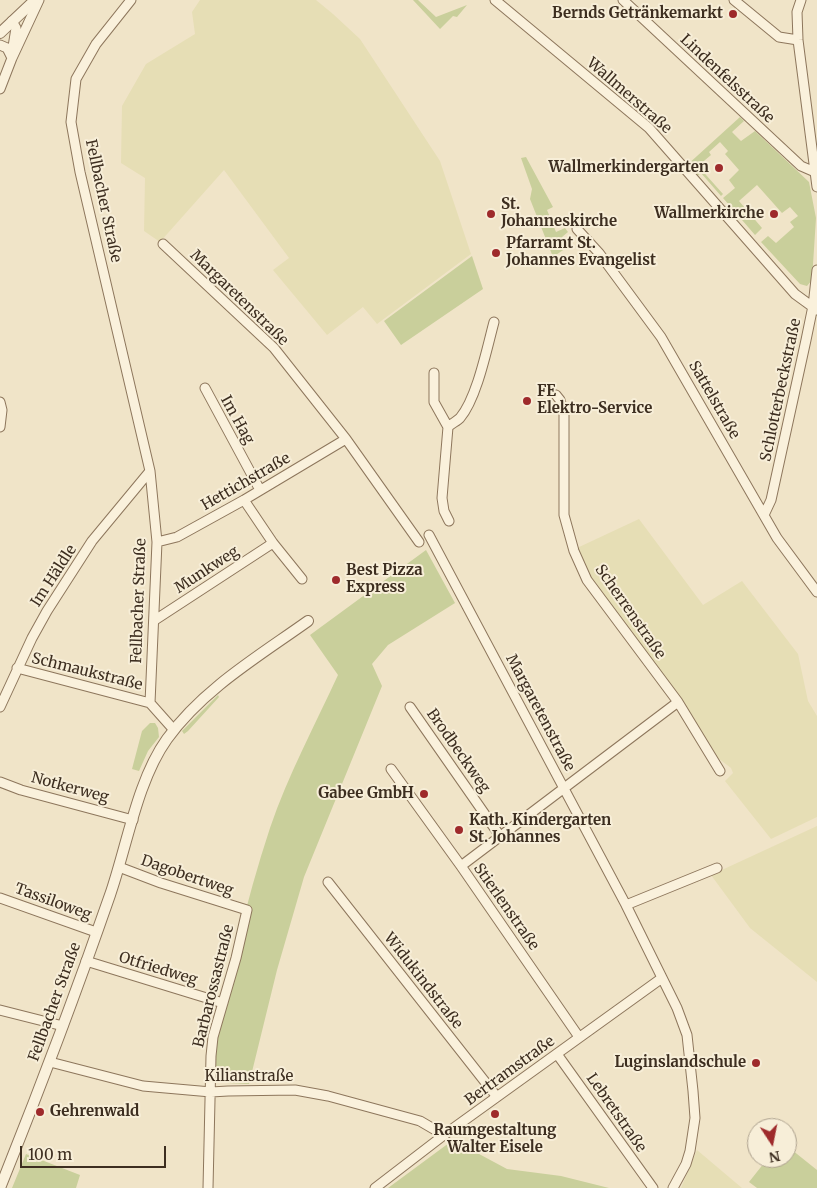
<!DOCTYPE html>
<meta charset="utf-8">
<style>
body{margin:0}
#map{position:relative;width:817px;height:1188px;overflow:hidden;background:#f0e4c8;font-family:Merriweather,serif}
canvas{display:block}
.north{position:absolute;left:747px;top:1118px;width:50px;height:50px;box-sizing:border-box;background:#f7eed8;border:1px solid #ada18e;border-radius:50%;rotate:169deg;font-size:14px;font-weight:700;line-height:20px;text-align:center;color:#3d2e20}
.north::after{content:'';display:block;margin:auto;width:18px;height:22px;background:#9e2a2b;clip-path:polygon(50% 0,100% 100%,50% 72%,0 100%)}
.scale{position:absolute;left:20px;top:1146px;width:146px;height:22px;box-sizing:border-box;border:2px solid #3d2e20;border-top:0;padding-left:6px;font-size:15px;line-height:18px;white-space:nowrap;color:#3d2e20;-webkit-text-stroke:4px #f7eed8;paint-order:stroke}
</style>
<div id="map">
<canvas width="817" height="1188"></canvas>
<div class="north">N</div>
<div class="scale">100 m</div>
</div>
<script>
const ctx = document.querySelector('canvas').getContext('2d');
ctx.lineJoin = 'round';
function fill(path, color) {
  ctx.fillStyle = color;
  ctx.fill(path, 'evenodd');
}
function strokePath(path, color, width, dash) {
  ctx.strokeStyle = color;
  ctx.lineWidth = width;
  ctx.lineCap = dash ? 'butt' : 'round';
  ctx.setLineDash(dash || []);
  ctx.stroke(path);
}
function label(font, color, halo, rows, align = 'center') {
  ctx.font = font + ' Merriweather,serif';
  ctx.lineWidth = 4;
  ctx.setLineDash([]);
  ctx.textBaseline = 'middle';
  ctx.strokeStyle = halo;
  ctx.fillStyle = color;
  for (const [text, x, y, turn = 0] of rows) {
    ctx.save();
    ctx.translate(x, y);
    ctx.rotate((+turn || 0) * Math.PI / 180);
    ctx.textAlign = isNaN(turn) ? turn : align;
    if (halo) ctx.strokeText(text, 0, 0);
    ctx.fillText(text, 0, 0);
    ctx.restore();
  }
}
const farmland = new Path2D(`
 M 200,0 L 316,0 L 333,14 L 360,39 L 440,161 L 471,254 L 377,324 L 363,307 L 327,335 L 273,270 L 289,258 L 224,170 L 160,242 L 144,231 L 145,178 L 121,163 L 122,106 L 146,64 L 195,34 L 192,12 Z
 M 639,519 L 703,605 L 742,581 L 798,654 L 808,701 L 817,716 L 817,817 L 771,839 L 725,781 L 733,773 L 731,768 L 714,755 L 590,577 L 577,548 Z
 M 817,826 L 817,982 L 750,928 L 711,875 Z
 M 697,1150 L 742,1188 L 681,1188 Z`);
const green = new Path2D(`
 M 413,0 L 418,0 L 436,17 L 467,5 L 457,17 L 453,16 L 440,29 Z
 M 740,117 L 744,121 L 732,132 L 741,141 L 755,131 L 809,182 L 816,218 L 812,280 L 807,286 L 800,284 L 761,242 L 768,236 L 776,243 L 794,227 L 790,222 L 798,216 L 790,207 L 782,213 L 757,185 L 739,201 L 762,228 L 755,235 L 723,198 L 735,188 L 729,180 L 739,170 L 725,154 L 728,151 L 720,142 L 709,152 L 711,155 L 698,166 L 723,194 L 721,196 L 701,173 L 696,177 L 686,166 Z
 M 526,157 L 553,207 L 547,210 L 556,232 L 565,228 L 568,232 L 562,237 L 569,246 L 553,257 L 530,199 L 532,189 L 521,158 Z
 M 472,256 L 483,289 L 401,345 L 384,321 Z
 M 426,550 L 455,603 L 388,645 L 372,664 L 382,686 L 304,877 L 277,970 L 249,1084 L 226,1083 L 215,1080 L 211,1056 C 229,980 245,903 270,828 C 288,775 315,725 338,675 L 310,635 Z
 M 218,695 L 219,697 L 188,731 L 184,734 L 182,731 Z
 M 150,723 L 155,723 L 158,728 L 159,737 L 148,751 L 139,771 L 132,769 L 142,731 Z
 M 453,1140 L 507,1169 L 561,1176 L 609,1188 L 388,1188 Z
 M 787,1146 L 817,1170 L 817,1188 L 757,1188 L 749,1182 L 768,1158 L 787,1158 Z
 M 26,1154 L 80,1175 L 76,1188 L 12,1188 Z`);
const minor = new Path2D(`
 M 131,0 L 96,44 L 76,79 L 71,122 L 80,172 L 150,471 L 157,542 L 150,703 L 174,730
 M 495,0 L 649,128 L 795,294 L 817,310
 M 623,0 L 801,166 L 817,173
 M 734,0 L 779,37 L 798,40
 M 801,0 L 797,12 L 798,40 L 817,187
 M 12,21 L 16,28 L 12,53
 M 0,45 L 7,48 L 12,58
 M 0,89 L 12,58 L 39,0
 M 577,229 L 599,253 L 661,337 L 777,538 L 817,592
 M 163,244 L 274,348 L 346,439 L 419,542
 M 434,373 L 434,402 L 448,427
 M 205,388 L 260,490
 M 556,395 L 560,400 L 564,414 L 564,515 L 574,551 L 587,580 L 678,702 L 720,771
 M 0,402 L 2,410 L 0,427
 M 244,500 L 273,543 L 302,579
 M 764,515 L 771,500 L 806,340 L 813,306 L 817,270
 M 449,521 L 444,511 L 442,498 L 448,427 C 451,424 457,421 460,418 C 477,398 487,348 494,322
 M 429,535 L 626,905 L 677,1008 L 687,1035 L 693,1091 L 695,1118 L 690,1151 L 686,1164 L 673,1188
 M 157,542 L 177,537 L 244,500 L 346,439
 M 155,620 L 273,543
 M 17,668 L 150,703
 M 0,707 L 32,638 L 47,611 L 92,541 L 150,471
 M 410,707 L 500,836
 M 391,769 L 461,866 L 579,1037
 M 0,782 L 21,790 L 133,820
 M 461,866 L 678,702
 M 119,867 L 161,883 L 247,910 L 236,958 L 213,1037 L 211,1056 L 208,1188
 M 328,882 L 497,1097
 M 0,898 L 96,932
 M 626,905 L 717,868
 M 86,961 L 223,1003
 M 0,1010 L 63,1026
 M 557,1054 L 653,1188
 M 50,1062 L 143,1086 L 211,1092 L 228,1091 L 295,1090 L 328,1096 L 420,1121 L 444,1135
 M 375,1188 L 444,1135 L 662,978`);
const tertiary = new Path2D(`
 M 0,33 L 35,0
 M 0,1188 C 39,1091 76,993 110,895 C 127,846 137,781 167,739 C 203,689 259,656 308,621`);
const markers = [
 [733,14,5,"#9e2a2b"],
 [719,168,5,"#9e2a2b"],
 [491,214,5,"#9e2a2b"],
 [774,214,5,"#9e2a2b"],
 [496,253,5,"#9e2a2b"],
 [527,401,5,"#9e2a2b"],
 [336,580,5,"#9e2a2b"],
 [424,794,5,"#9e2a2b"],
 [459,830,5,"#9e2a2b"],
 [756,1063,5,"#9e2a2b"],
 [40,1112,5,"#9e2a2b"],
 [495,1114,5,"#9e2a2b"]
];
const poiNames = [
 ["Bernds Getränkemarkt",723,14,"right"],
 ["Wallmerkindergarten",709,168,"right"],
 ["St.",501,205],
 ["Johanneskirche",501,222],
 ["Wallmerkirche",764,214,"right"],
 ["Pfarramt St.",506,244],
 ["Johannes Evangelist",506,261],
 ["FE",537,392],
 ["Elektro-Service",537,409],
 ["Best Pizza",346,571],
 ["Express",346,588],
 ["Gabee GmbH",414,794,"right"],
 ["Kath. Kindergarten",469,821],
 ["St. Johannes",469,838],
 ["Luginslandschule",746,1063,"right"],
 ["Gehrenwald",50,1112],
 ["Raumgestaltung",495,1131,"center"],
 ["Walter Eisele",495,1148,"center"]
];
const streetNames = [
 ["Lindenfelsstraße",727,79,43],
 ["Wallmerstraße",629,96,41],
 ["Fellbacher Straße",103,201,78],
 ["Margaretenstraße",239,298,44],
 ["Schlotterbeckstraße",781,390,-78],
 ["Sattelstraße",714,400,60],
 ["Im Hag",237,420,61],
 ["Hettichstraße",246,482,-30],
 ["Munkweg",207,570,-33],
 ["Im Häldle",54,576,-57],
 ["Fellbacher Straße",139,601,-88],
 ["Scherrenstraße",630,612,55],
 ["Schmaukstraße",87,672,14],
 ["Margaretenstraße",540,713,62],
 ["Brodbeckweg",458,751,55],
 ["Notkerweg",70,788,15],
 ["Dagobertweg",187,876,19],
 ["Tassiloweg",53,902,20],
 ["Stierlenstraße",506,907,55],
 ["Otfriedweg",158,969,17],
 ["Widukindstraße",423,981,52],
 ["Barbarossastraße",214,986,-76],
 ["Fellbacher Straße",55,1002,-70],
 ["Bertramstraße",510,1071,-36],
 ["Kilianstraße",249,1077],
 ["Lebretstraße",616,1113,55]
];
fill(farmland, '#e6deb5');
fill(green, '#c9cf9b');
strokePath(minor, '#8d765c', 11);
strokePath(tertiary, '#8d765c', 12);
strokePath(minor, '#faf1dc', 9);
strokePath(tertiary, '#faf1dc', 10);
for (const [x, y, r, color] of markers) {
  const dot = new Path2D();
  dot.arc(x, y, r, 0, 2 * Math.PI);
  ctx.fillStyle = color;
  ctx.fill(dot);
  strokePath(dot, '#f7eed8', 2);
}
label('bold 15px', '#3d2e20', '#f7eed8', poiNames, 'left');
label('15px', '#3d2e20', '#f7eed8', streetNames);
</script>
